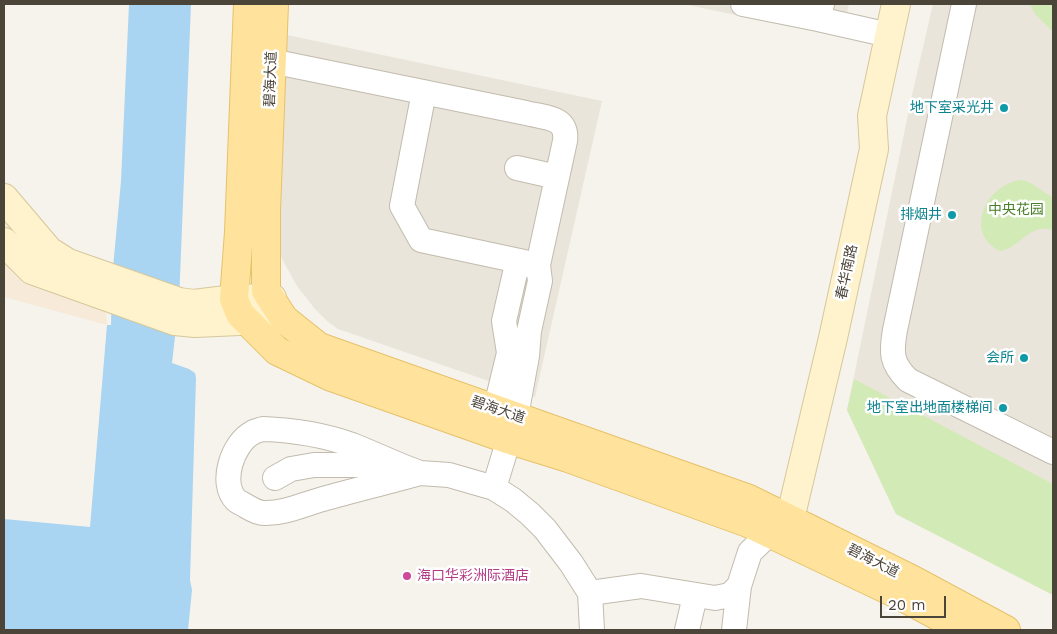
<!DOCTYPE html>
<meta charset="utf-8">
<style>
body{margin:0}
#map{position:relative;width:1057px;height:634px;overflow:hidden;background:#f6f3ec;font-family:"Work Sans",sans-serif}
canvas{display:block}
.frame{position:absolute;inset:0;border:5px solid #4b4439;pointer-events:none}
.scale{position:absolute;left:880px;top:596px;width:66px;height:22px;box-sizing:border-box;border:2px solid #4b4439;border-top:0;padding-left:6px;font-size:15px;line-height:18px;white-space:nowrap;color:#4b4439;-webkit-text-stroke:4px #fff;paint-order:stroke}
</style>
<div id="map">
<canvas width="1057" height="634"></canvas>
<div class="frame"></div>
<div class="scale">20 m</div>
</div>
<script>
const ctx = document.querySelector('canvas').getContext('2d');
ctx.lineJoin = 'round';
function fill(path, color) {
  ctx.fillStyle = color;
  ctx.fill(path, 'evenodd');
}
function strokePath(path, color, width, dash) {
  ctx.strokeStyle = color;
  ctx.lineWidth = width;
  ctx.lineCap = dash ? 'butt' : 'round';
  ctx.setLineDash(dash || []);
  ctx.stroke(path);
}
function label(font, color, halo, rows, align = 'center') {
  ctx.font = font + ' "Work Sans","Noto Sans SC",sans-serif';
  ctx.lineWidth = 5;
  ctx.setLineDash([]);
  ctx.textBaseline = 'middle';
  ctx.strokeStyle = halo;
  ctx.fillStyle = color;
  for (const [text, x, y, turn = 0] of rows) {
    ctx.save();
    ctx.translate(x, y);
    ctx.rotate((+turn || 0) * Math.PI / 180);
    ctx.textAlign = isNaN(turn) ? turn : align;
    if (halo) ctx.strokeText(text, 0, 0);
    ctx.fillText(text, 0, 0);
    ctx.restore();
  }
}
const residential = new Path2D(`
 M 683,4 L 849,4 L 842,37 Z
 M 933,4 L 1053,4 L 1053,595 L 896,514 L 847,410 L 912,95 Z
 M 287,35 L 602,101 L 535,397 L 338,329 L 327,321 L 315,309 L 297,286 L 282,259 L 277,243 L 281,84 Z`);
const commercial = new Path2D(`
 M 4,222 L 103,276 L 107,325 L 4,297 Z`);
const green = new Path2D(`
 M 1030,4 L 1053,4 L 1053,32 L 1035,14 Z
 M 1021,180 C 1034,182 1041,192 1053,197 L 1053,230 C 1028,223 1022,247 1000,251 C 963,233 986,184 1021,180 Z
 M 854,379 L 1053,484 L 1053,595 L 896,514 L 847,410 Z`);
const water = new Path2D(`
 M 129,4 L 191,4 L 179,302 L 172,363 L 189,369 L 195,373 L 196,378 L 190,580 L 192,590 L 188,630 L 4,630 L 4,519 L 90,527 L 107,325 L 111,325 L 112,279 L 121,181 Z`);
const street = new Path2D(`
 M 743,4 L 818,19 L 822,4
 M 964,4 L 895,330 C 891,353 891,363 908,380 L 1053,452
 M 818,19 L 889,35
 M 271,61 L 526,113 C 545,118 568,116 565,141 L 538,265 L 540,281 L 529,331 L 527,356 L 516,416 L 494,488
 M 424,92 L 402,206 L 421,240 L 538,265
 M 517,168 L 557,177
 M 491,427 L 509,353 L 504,321 L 515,273 C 521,263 527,264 538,265
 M 263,429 C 292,430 324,435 352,445 C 375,454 397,465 420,473 C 388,482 355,490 323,499 C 304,504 284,514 264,513 C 258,513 251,509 246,506 C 243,504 238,502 236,500 C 219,483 233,443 252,433 C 255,431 260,430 263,429 Z
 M 275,478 L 291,469 L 314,465 L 361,465 L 420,473 L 449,475 L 494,488 L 513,500 L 530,514 L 545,529 L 571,563 L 590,593 L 592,630
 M 590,593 L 641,586 L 715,598 L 730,595 L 739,586 L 750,552 L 770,533
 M 687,630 L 695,596
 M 734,630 L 739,586`);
const secondary = new Path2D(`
 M 4,198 L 49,251 L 68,263 L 179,302 L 194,304 L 234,299 L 272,298
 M 4,242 L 32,270 L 175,321 L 195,323 L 284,319
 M 785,540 L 833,338 L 874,149 L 872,116 L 896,4`);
const primary = new Path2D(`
 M 248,4 L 239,232 L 234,299 L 240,314 L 277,351 L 329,376 L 510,440 L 568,458 L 748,523 L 899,595 L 964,630
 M 274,4 L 266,211 L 266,291 L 284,319 L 319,347 L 749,499 L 913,580 L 1006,630`);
const markers = [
 [1004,108,5,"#0f9aa8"],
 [952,215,5,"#0f9aa8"],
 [1024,358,5,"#0f9aa8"],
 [1003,408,5,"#0f9aa8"],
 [407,576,5,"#d1479c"]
];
const streetNames = [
 ["碧海大道",271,79,-88],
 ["春华南路",847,272,-78],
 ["碧海大道",498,410,19],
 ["碧海大道",873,561,27]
];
const cultureNames = [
 ["地下室采光井",994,108],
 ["排烟井",942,215],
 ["会所",1014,358],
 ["地下室出地面楼梯间",993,408]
];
const parkNames = [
 ["中央花园",1016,210]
];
const hotelNames = [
 ["海口华彩洲际酒店",417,576]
];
fill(residential, '#eae5da');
fill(commercial, '#f7ead8');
fill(green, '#d2eab5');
fill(water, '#a9d4f2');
strokePath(street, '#c2bbae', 26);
strokePath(secondary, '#d6c79b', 30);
strokePath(primary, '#e6c16a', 30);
strokePath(street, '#fff', 24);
strokePath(secondary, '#fff3cd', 28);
strokePath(primary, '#ffe39c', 28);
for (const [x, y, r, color] of markers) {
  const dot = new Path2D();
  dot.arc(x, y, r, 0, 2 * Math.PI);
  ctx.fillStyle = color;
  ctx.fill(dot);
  strokePath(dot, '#fff', 2);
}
label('14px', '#4b4439', '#fff', streetNames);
label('14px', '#0d838f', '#fff', cultureNames, 'right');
label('14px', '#4a7f2a', '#fff', parkNames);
label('14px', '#b23c85', '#fff', hotelNames, 'left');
</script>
